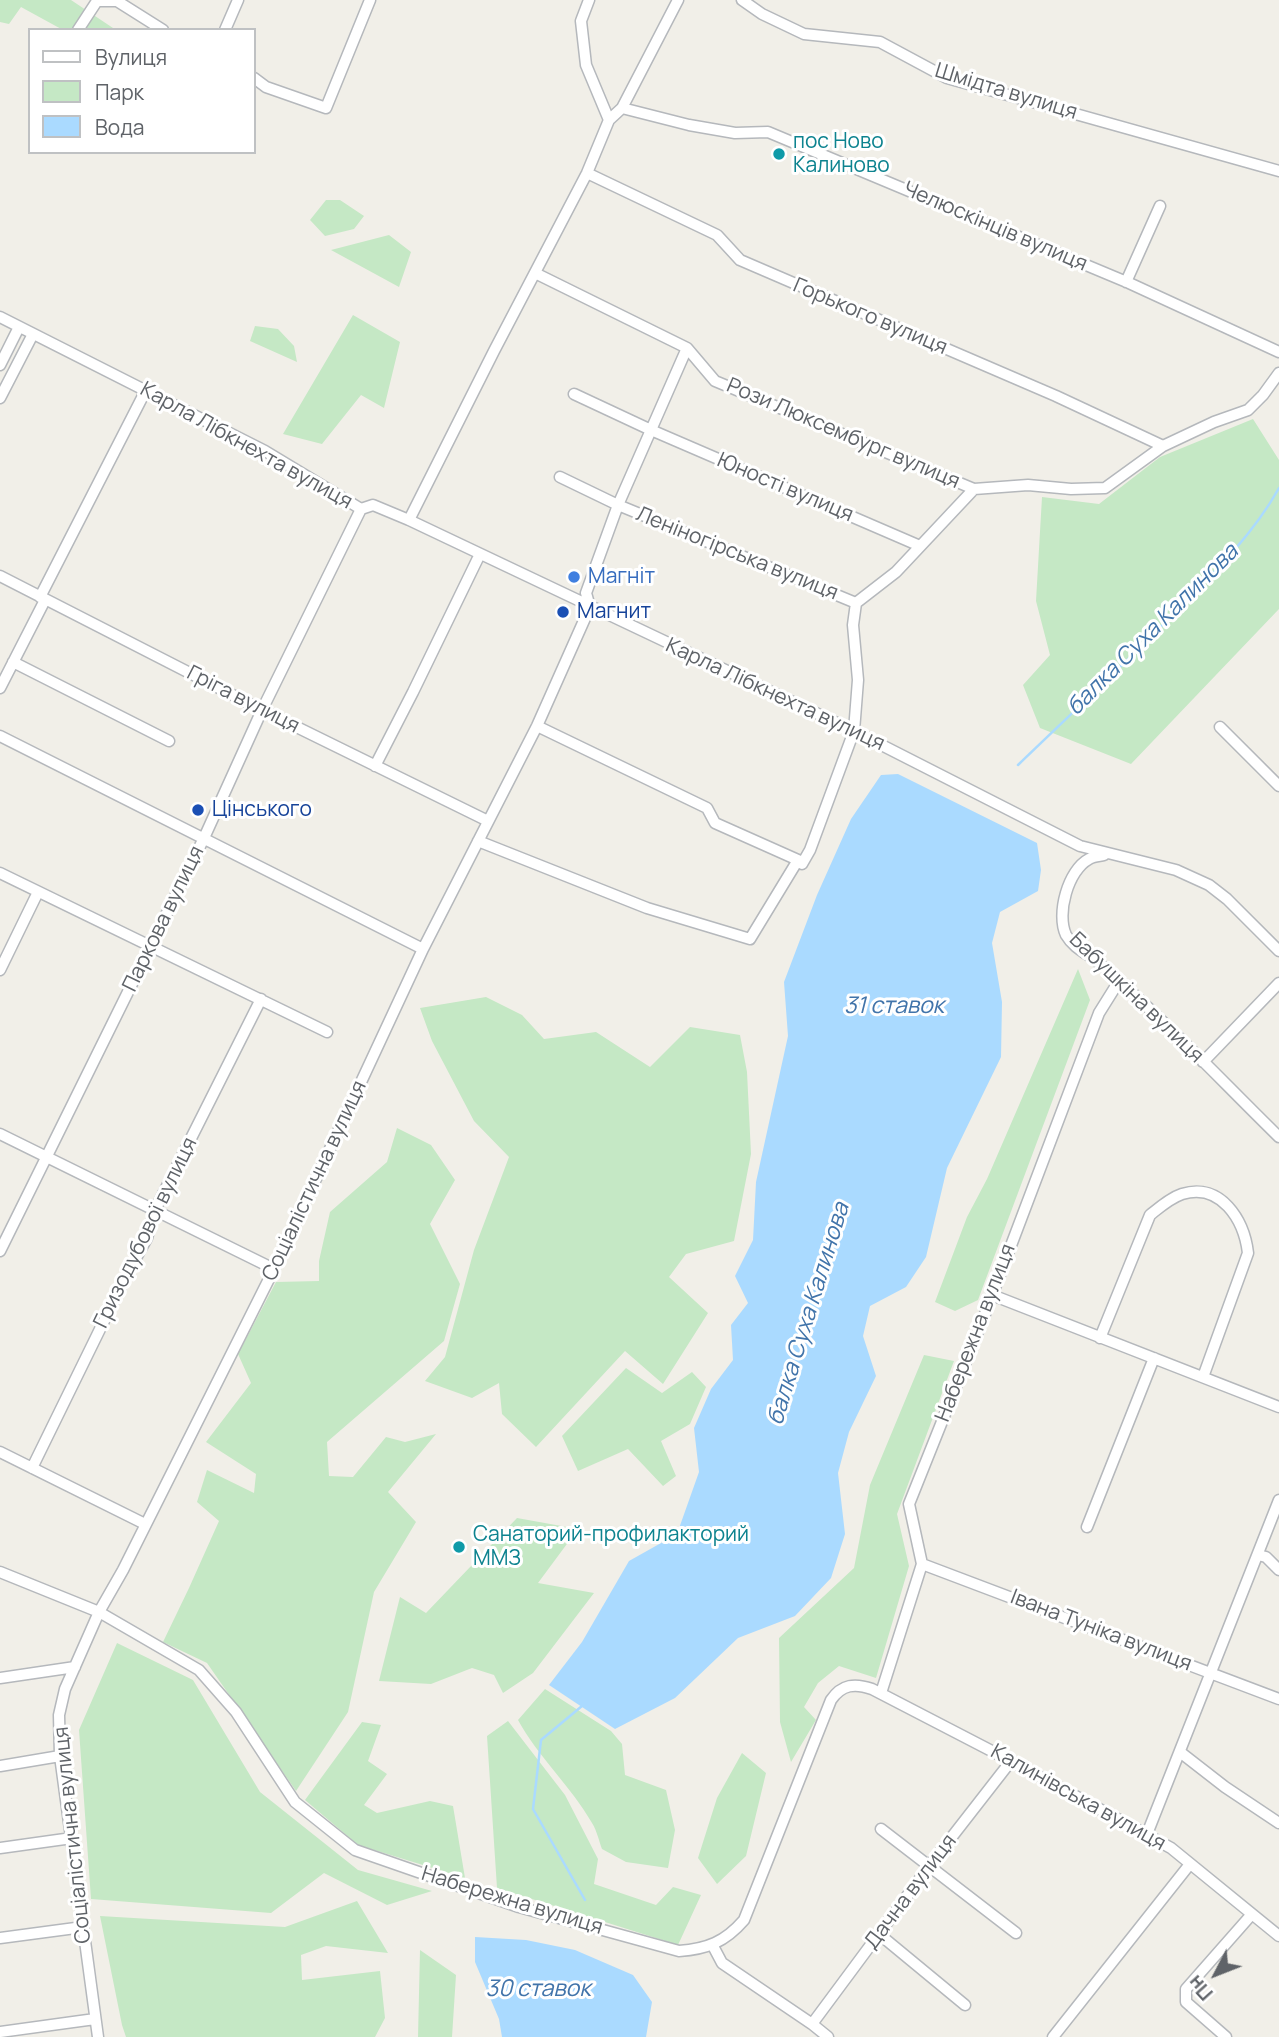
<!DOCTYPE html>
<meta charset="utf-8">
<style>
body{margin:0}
#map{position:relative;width:1279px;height:2037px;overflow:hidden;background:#f1efe8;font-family:Manrope,sans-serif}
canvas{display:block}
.legend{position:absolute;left:28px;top:28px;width:228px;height:126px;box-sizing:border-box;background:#fff;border:2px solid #bfc1c3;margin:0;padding:9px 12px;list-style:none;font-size:21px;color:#5f6368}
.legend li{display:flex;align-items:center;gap:14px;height:35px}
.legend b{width:35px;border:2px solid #bfc1c3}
.north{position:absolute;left:1181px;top:1939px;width:70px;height:70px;-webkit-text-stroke:5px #fff;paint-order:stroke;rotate:228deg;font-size:19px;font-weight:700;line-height:28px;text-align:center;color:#5f6368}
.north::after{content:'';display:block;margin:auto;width:24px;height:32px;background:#5f6368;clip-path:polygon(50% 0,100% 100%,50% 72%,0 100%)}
</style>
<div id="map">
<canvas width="1279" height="2037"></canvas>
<ul class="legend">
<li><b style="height:9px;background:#fff"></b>Вулиця</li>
<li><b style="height:19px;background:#c5e8c5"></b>Парк</li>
<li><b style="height:19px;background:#aadaff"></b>Вода</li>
</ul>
<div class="north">Пн</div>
</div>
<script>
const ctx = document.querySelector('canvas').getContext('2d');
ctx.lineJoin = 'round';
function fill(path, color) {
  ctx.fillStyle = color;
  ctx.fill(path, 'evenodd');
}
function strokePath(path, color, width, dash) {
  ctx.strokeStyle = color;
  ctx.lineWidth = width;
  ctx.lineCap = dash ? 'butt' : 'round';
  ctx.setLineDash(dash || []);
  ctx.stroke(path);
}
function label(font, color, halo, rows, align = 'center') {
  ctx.font = font + ' Manrope,sans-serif';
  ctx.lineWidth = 6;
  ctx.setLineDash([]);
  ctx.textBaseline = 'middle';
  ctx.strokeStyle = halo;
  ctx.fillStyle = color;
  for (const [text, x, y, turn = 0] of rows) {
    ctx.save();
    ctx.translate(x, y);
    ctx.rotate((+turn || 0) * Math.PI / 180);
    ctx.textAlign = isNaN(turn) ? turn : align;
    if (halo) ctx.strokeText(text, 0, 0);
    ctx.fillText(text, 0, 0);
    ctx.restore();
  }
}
const green = new Path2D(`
 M 0,0 L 71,0 L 116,30 L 63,30 L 21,7 L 9,24 L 0,22 Z
 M 326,200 L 340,200 L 364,216 L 354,229 L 325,236 L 310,220 Z
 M 389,235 L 411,252 L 399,287 L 331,250 Z
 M 353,315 L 400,342 L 384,408 L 361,395 L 322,444 L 283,434 Z
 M 255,326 L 278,329 L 294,346 L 297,362 L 250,341 Z
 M 1253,419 L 1279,460 L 1279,609 L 1131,764 L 1040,728 L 1023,685 L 1050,655 L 1036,601 L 1042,497 L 1099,504 L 1160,457 Z
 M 1078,969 L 1090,1000 L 978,1300 L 955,1311 L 935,1302 L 967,1217 L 987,1179 Z
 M 486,997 L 522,1015 L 544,1039 L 596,1032 L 650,1067 L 690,1027 L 740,1035 L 747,1072 L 751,1154 L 734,1241 L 686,1254 L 669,1277 L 708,1313 L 663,1384 L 625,1351 L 536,1447 L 502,1414 L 499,1383 L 472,1398 L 425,1381 L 445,1357 L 474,1250 L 509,1157 L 474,1121 L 432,1041 L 420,1008 Z
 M 397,1128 L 431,1145 L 455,1180 L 430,1224 L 460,1284 L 444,1341 L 327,1442 L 329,1476 L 353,1477 L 386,1437 L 405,1442 L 436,1434 L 388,1492 L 416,1522 L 374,1592 L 348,1712 L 296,1791 L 207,1663 L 163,1642 L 189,1588 L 219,1521 L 197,1502 L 207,1470 L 254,1493 L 256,1474 L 206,1442 L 251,1383 L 238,1354 L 276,1282 L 319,1281 L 319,1261 L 330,1212 L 387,1162 Z
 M 924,1355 L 954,1361 L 897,1514 L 909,1566 L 876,1678 L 839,1666 L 818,1683 L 804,1707 L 816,1720 L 791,1762 L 780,1722 L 779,1638 L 854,1568 L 870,1485 Z
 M 626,1368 L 662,1393 L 692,1372 L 706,1387 L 690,1424 L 661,1441 L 676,1476 L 663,1486 L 628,1449 L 578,1471 L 562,1436 Z
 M 517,1518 L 578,1529 L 538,1583 L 594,1593 L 533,1673 L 503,1693 L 494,1675 L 472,1668 L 431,1684 L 379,1681 L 400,1597 L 426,1613 Z
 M 117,1643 L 193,1680 L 260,1792 L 358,1870 L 432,1891 L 387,1905 L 324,1873 L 271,1913 L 91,1899 L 79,1730 Z
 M 545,1689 L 611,1731 L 622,1744 L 625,1775 L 666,1790 L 675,1830 L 668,1868 L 626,1862 L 602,1849 C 599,1841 597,1831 592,1823 C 571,1786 538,1757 518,1720 Z
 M 508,1721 L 565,1795 L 598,1859 L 594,1884 L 656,1905 L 673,1887 L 701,1895 L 678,1945 L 497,1888 L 487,1736 Z
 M 362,1722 L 381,1725 L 368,1761 L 387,1774 L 364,1805 L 377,1813 L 430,1801 L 453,1806 L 465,1878 L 358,1845 L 305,1800 Z
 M 742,1753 L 766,1773 L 746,1856 L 717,1884 L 698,1858 L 717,1798 Z
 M 357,1901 L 388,1953 L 326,1946 L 301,1955 L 302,1980 L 380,1971 L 385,2018 L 375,2037 L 126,2037 L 122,2025 L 100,1916 L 285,1927 Z
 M 420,1950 L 456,1975 L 452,2037 L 418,2037 Z`);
const water = new Path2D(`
 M 898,774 L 1037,843 L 1041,870 L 1038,891 L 1000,912 L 992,943 L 1002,1002 L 1001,1057 L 947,1168 L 926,1257 L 906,1287 L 870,1306 L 863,1336 L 876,1376 L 849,1432 L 838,1473 L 845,1534 L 831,1578 L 795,1616 L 738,1638 L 675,1698 L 615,1729 L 549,1685 L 582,1642 L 629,1561 L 677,1534 L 699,1472 L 694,1428 L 711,1389 L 733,1360 L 731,1325 L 748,1303 L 735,1276 L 753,1240 L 756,1182 L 788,1036 L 784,982 L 817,895 L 851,819 L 881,775 Z
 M 475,1937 L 526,1940 L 575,1950 L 633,1975 L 652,2002 L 646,2037 L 502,2037 L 499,2019 L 475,1962 Z`);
const stream = new Path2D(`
 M 1018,765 C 1072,713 1128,661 1180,607 C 1216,571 1254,533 1279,488
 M 582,1706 L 541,1740 L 533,1809 L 585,1900`);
const minor = new Path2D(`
 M 589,0 L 581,21 L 586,65 L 609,120
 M 742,0 L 762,14 L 804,34 L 880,42 L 947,78 L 1279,171
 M 78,30 L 97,1 L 117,1 L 163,30
 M 225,30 L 238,0
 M 254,78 L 266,87 L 326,108 L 370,0
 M 622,108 L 689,125 L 735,133 L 768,132 L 1129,283 L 1279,352
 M 587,173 L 717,235 L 740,260 L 1056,396 L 1163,446
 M 535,273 L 687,348 L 715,381 L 974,489
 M 1126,282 L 1160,206
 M 0,317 L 265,451 L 361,509 L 373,505 L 409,520 L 854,731 L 1080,846 L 1176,870 L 1209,885 L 1227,899 L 1279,951
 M 0,365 L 19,327
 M 574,394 L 651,430 L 920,546
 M 0,398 L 33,334
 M 560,477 L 618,505 L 856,603
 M 409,520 L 494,351 L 587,173 L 609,120 L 622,108 L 678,0
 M 0,576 L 262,710 L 488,821
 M 40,597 L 146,390
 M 13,662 L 169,741
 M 0,688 L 45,600
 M 537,726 L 707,808 L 715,823 L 798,860
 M 1220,727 L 1279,786
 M 0,736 L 423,949
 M 375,766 L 413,692 L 480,554
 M 478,841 L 647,908 L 750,939 L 798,860 L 802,864 L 810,850 L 854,731 L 858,680 L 853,625 L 856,603 L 896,572 L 974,489 L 1028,485 L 1071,489 L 1105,488 L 1163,446 L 1214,422 L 1248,410 L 1263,395 L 1279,373
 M 1104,855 C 1100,856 1093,856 1089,859 C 1068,870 1056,914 1066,935 C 1073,947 1084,952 1094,959 C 1105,968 1116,978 1126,987 C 1179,1035 1228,1087 1279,1137
 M 0,873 L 327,1032
 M 0,970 L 38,892
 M 1203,1062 L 1279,983
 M 0,1134 L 274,1269
 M 0,1251 L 204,838 L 262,710 L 361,509
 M 992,1295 L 1279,1407
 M 1100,1338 L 1150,1215 C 1160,1207 1170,1198 1182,1194 C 1221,1182 1244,1220 1248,1253 L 1203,1377
 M 0,1452 L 145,1524
 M 32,1468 L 126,1276 L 147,1238 L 155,1210 L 261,999
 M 1087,1527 L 1154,1358
 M 1258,1555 L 1266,1557 L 1279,1570
 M 922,1564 L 1279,1699
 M 0,1572 L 99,1612 L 199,1670 L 236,1712 L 295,1802 L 355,1850 L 519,1907 L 679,1951 C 707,1949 725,1942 744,1920 L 831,1700 C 842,1684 855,1683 872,1689 L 1011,1761 L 1171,1848 L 1279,1936
 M 0,1678 L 75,1667
 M 881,1693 L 922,1564 L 909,1504 L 987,1309 L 1099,1013 L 1119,981
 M 1180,1752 L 1225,1787 L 1279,1823
 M 0,1766 L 60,1756
 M 881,1829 L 1016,1933
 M 1147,1834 L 1279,1500
 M 0,1848 L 72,1838
 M 879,1934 L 965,2005
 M 0,1938 L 83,1927
 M 713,1946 L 722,1963 L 812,2024 L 828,2037
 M 812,2024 L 930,1865 L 1011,1761
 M 0,2032 L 95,2019
 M 98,2037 L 60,1756 L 59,1715 L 65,1689 L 99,1612 L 123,1570 L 274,1269 L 423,949 L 537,726 L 590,607 L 586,593 L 618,505 L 687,348
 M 1053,2037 L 1190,1864
 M 1226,2037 L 1186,2002 L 1186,1989 L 1252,1914`);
const markers = [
 [779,154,7,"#0f9aa8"],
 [574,577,7,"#3f7fe0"],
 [563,612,7,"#1a4fb4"],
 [198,810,7,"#1a4fb4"],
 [459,1547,7,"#0f9aa8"]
];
const streetNames = [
 ["Шмідта вулиця",1006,92,17],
 ["Челюскінців вулиця",995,227,23],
 ["Горького вулиця",870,317,23],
 ["Рози Люксембург вулиця",843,434,23],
 ["Карла Лібкнехта вулиця",246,446,29],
 ["Юності вулиця",785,488,23],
 ["Леніногірська вулиця",737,554,22],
 ["Карла Лібкнехта вулиця",775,695,25],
 ["Гріга вулиця",243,700,27],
 ["Паркова вулиця",164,919,-64],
 ["Бабушкіна вулиця",1136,998,44],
 ["Соціалістична вулиця",315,1181,-65],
 ["Гризодубової вулиця",146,1233,-64],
 ["Набережна вулиця",976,1333,-69],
 ["Івана Туніка вулиця",1101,1631,21],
 ["Калинівська вулиця",1078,1798,29],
 ["Соціалістична вулиця",73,1835,-96],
 ["Дачна вулиця",911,1892,-53],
 ["Набережна вулиця",512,1901,17]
];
const cultureNames = [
 ["пос Ново",793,142],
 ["Калиново",793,166],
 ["Санаторий-профилакторий",473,1535],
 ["ММЗ",473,1559]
];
const shopNames = [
 ["Магніт",588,577]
];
const transitNames = [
 ["Магнит",577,612],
 ["Цінського",212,810]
];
const waterNames = [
 ["балка Суха Калинова",1153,630,-45],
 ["31 ставок",894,1007],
 ["балка Суха Калинова",809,1314,-73],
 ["30 ставок",538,1990]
];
fill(green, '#c5e8c5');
fill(water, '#aadaff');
strokePath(stream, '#aadaff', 2.5);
strokePath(minor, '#b5b8bc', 13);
strokePath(minor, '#fff', 10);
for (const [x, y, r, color] of markers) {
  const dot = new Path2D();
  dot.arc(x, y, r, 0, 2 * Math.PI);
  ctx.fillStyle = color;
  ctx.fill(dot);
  strokePath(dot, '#fff', 2.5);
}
label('21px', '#5f6368', '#fff', streetNames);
label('21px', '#0d838f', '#fff', cultureNames, 'left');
label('21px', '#366cbe', '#fff', shopNames, 'left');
label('21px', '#164399', '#fff', transitNames, 'left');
label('italic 23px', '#4174aa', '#fff', waterNames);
</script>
